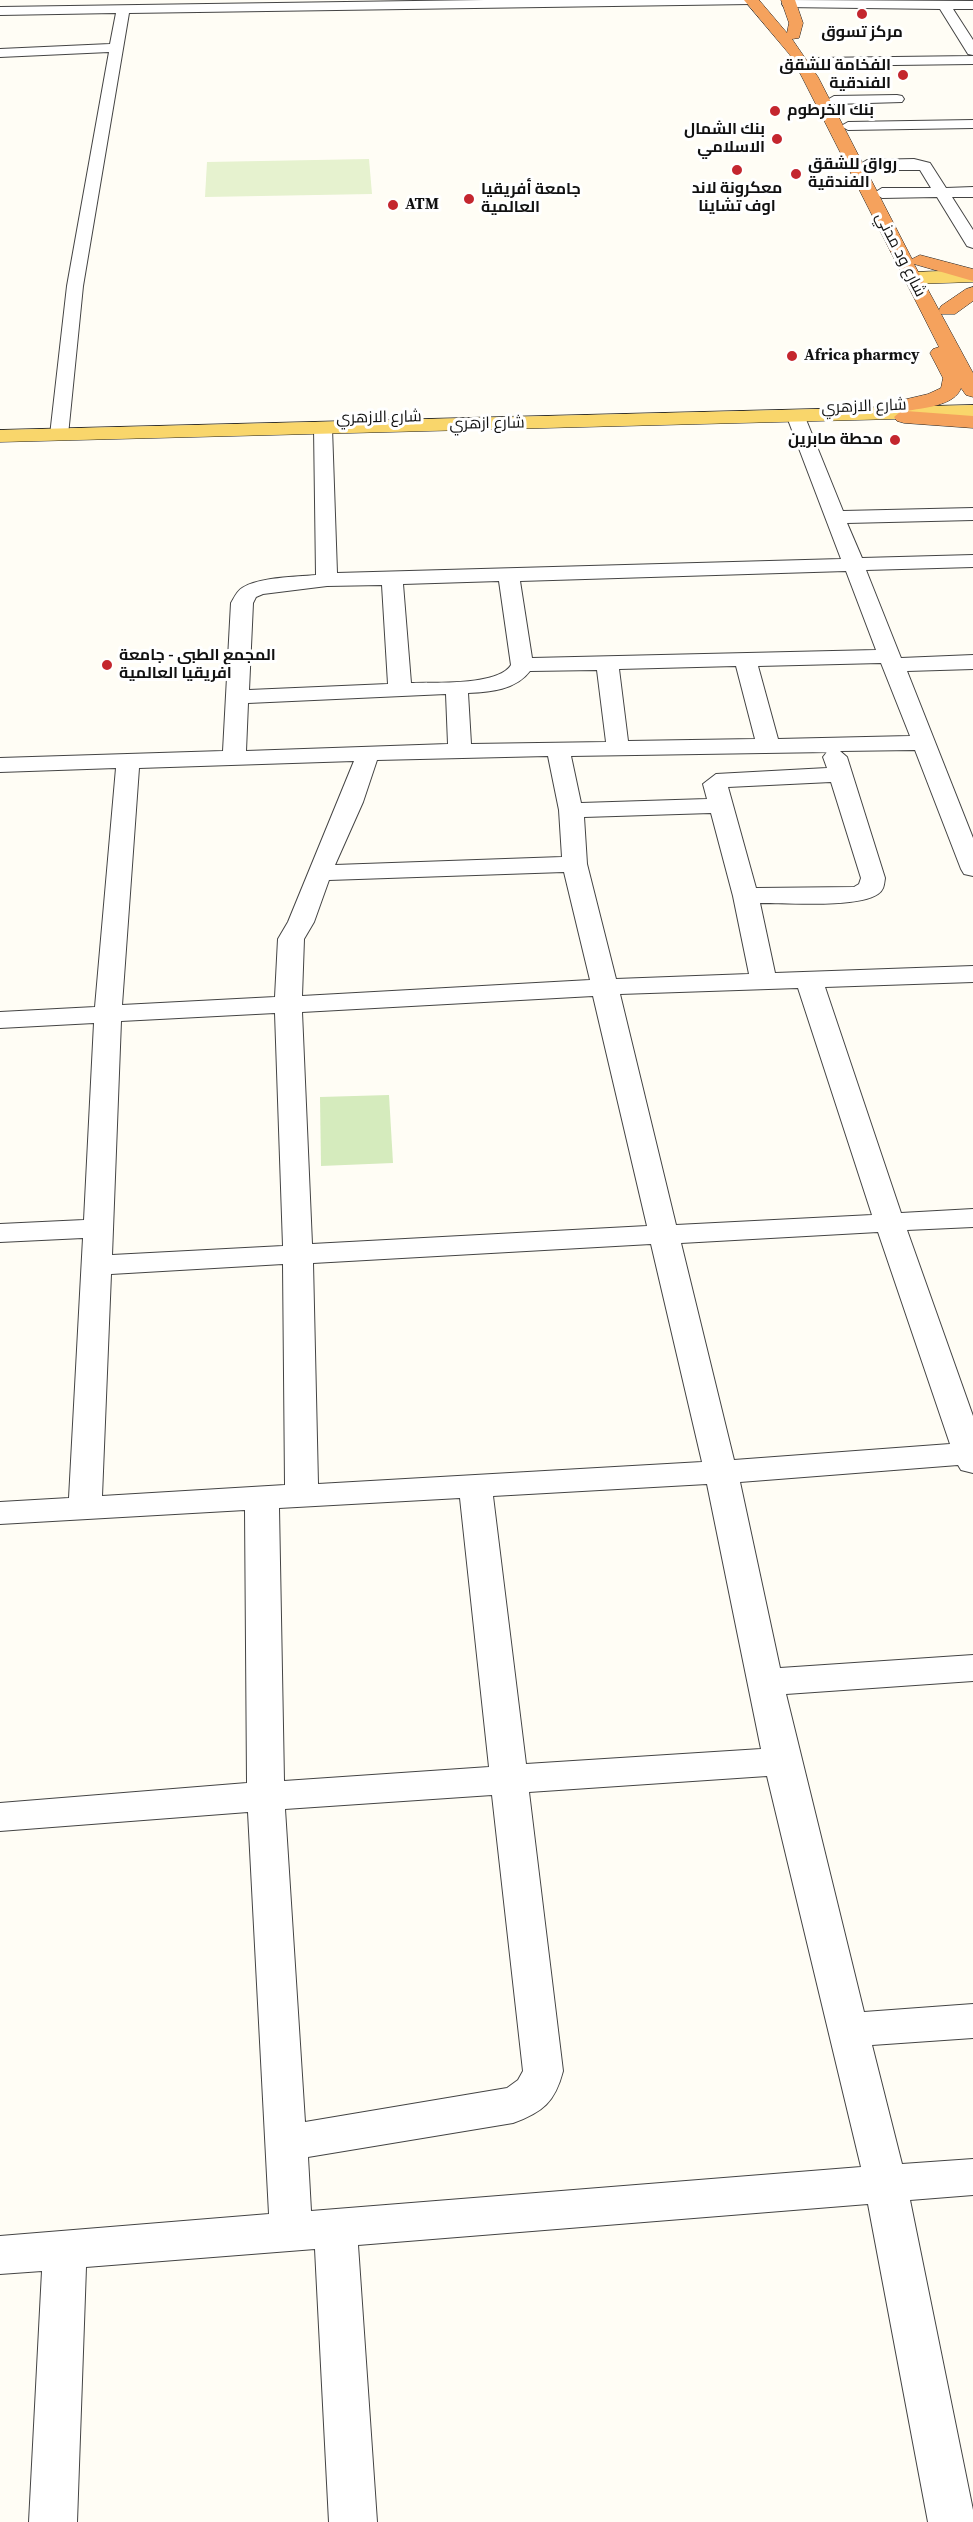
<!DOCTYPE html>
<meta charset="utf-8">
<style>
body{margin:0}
canvas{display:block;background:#fffdf5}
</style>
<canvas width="973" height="2522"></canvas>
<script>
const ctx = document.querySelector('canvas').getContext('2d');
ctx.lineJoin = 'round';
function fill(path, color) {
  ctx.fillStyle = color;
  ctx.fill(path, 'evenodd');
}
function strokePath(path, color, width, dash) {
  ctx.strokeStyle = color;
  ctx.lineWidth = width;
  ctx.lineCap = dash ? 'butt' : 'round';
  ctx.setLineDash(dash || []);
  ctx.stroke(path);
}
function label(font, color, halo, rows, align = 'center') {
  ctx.font = font + ' "Source Serif 4",Cairo,serif';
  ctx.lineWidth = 6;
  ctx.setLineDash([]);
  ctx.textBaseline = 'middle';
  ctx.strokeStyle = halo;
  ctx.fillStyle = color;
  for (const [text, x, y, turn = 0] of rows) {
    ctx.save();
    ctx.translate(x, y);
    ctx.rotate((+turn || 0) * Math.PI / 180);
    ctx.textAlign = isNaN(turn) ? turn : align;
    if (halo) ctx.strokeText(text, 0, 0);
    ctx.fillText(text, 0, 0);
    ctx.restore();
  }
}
const green = new Path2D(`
 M 389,1095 L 393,1163 L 321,1166 L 320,1097 Z`);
const pitch = new Path2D(`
 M 369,159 L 372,194 L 205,197 L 207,162 Z`);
const minor = new Path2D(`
 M 484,0 L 757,0 L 751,4 L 129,13 L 83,286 L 68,435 L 66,439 L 52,439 L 50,435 L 67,286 L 109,52 L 0,57 L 0,49 L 110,44 L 116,13 L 0,15 L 0,7 Z
 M 789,0 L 973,1 L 973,9 L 953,9 L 973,40 L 973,55 L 968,54 L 940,9 L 784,7 L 782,4 L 784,1 Z
 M 973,56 L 973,64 L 815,66 L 808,62 L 815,58 Z
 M 897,95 L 902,96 L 904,99 L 902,102 L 834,104 L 827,100 L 834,96 Z
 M 973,120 L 973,128 L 848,130 L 841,126 L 848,122 Z
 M 914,159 L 930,163 L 946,188 L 973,187 L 973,197 L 952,197 L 973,230 L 973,248 L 967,246 L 937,197 L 882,198 L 874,193 L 882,188 L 931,188 L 920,170 L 867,170 L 859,165 L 867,160 Z
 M 796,411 L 803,413 L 805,417 L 843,511 L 973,508 L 973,520 L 847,523 L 862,558 L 973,555 L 973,567 L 866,570 L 901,658 L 973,655 L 973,669 L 907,671 L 973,838 L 973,876 L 964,874 L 961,869 L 915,750 L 840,751 L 847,757 L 885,878 C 884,885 884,890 878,894 C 858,908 787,903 760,903 L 775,973 L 973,966 L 973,982 L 825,987 L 901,1213 L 973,1209 L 973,1227 L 907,1230 L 973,1416 L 973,1473 L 961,1470 L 958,1465 L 740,1482 L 780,1668 L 973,1655 L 973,1681 L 786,1694 L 864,2012 L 973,2004 L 973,2038 L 872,2045 L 902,2164 L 973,2159 L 973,2195 L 910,2200 L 973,2510 L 973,2522 L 928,2522 L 868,2204 L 358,2245 L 377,2522 L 329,2522 L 315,2249 L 86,2267 L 77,2522 L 29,2522 L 42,2271 L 0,2274 L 0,2236 L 269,2214 L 248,1812 L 0,1831 L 0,1803 L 247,1783 L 245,1510 L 0,1524 L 0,1502 L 69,1498 L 83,1238 L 0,1242 L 0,1224 L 84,1220 L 94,1023 L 0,1028 L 0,1012 L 95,1007 L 116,768 L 0,772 L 0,758 L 223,751 L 231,603 C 234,598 237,591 242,588 C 259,577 296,577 316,575 L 314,428 L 316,424 L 330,424 L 332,428 L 337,573 L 841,559 L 787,417 L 789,413 ZM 846,571 L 876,650 L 532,658 L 520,581 ZM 499,581 L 511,665 C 498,686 434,682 411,683 L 403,584 ZM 382,585 L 388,684 L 249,690 L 253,603 L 256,597 L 263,594 L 327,586 ZM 881,663 L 910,736 L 778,739 L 758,666 ZM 736,666 L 755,739 L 628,741 L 619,669 ZM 597,670 L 606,742 L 471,744 L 468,693 C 490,692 516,690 530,671 ZM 446,694 L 448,744 L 246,751 L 248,703 ZM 827,752 L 823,757 L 827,768 L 716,774 L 703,784 L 707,799 L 581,803 L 571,756 L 829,752 ZM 548,756 L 559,810 L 562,857 L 335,865 L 363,802 L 377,760 ZM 354,761 L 288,922 L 278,939 L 275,997 L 122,1005 L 139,768 ZM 831,782 L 861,878 L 859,884 L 854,887 L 756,888 L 728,787 ZM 711,813 L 733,896 L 749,974 L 616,979 L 587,864 L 584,817 ZM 564,872 L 590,980 L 302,996 L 304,939 L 314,922 L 329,880 ZM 798,988 L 872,1215 L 676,1225 L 620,994 ZM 593,996 L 647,1226 L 312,1244 L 302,1012 ZM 275,1013 L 283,1246 L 112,1255 L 121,1021 ZM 878,1232 L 950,1444 L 734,1460 L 681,1243 ZM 651,1244 L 702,1462 L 318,1484 L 313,1263 ZM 283,1264 L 285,1485 L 102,1496 L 111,1274 ZM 707,1484 L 761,1749 L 526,1764 L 493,1496 ZM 460,1498 L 489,1767 L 284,1781 L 279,1508 ZM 767,1776 L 861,2167 L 311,2211 L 308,2157 L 513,2123 C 543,2112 555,2102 563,2071 L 529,1792 ZM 492,1795 L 523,2071 L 518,2080 L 507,2088 L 305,2122 L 285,1809 Z`);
const major = new Path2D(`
 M 973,270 L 973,282 L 913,284 L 906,282 L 904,278 L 906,274 L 913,272 Z
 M 973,405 L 973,417 L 0,442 L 0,430 Z`);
const highway = new Path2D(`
 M 744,0 L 759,0 L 787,33 L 789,23 L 781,0 L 795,0 L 803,23 L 799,38 L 792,39 L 818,77 L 912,259 L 920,255 L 973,269 L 973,281 L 914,264 L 973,373 L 973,397 L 966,395 L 961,388 C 955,406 922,408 906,411 L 973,416 L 973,428 L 904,423 L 897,421 L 894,417 L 900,412 L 894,410 L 891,406 L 894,402 L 928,394 L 941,388 L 943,378 L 930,353 L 933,349 L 939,347 L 802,77 L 790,55 Z
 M 973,287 L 973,301 L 955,314 L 941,314 L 939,310 L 941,306 L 966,289 Z`);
const markers = [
 [862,14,6,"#c4262e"],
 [903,75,6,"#c4262e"],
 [775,111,6,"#c4262e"],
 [777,139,6,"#c4262e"],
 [737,170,6,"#c4262e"],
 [796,174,6,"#c4262e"],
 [469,199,6,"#c4262e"],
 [393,205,6,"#c4262e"],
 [792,356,6,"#c4262e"],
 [895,440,6,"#c4262e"],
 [107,665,6,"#c4262e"]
];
const farPoinames = [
 ["مركز تسوق",862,33,"center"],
 ["الفخامة للشقق",891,66,"right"],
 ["الفندقية",891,84,"right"],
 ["بنك الخرطوم",787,111],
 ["بنك الشمال",765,130,"right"],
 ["الاسلامي",765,148,"right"],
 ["رواق للشقق",808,165],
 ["الفندقية",808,183],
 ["معكرونة لاند",737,189,"center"],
 ["اوف تشاينا",737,207,"center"],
 ["جامعة أفريقيا",481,190],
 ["العالمية",481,208],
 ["ATM",405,205],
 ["Africa pharmcy",804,356],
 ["محطة صابرين",883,440,"right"],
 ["المجمع الطبي - جامعة",119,656],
 ["افريقيا العالمية",119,674]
];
const farStreetnames = [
 ["شارع ود مدني",900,255,63],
 ["شارع الازهري",864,407,-2],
 ["شارع الازهري",379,418,-1],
 ["شارع ازهري",487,424,-1]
];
fill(green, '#d5ebbd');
fill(pitch, '#e6f2cf');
strokePath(minor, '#444', 2);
strokePath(major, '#222', 1);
strokePath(highway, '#222', 1);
fill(minor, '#fff');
fill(major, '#f9d66b');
fill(highway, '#f5a25d');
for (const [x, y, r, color] of markers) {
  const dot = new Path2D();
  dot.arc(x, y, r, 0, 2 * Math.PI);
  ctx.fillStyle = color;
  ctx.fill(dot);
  strokePath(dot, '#fff', 2);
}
label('bold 16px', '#111', '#fff', farPoinames, 'left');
label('16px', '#111', '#fff', farStreetnames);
</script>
